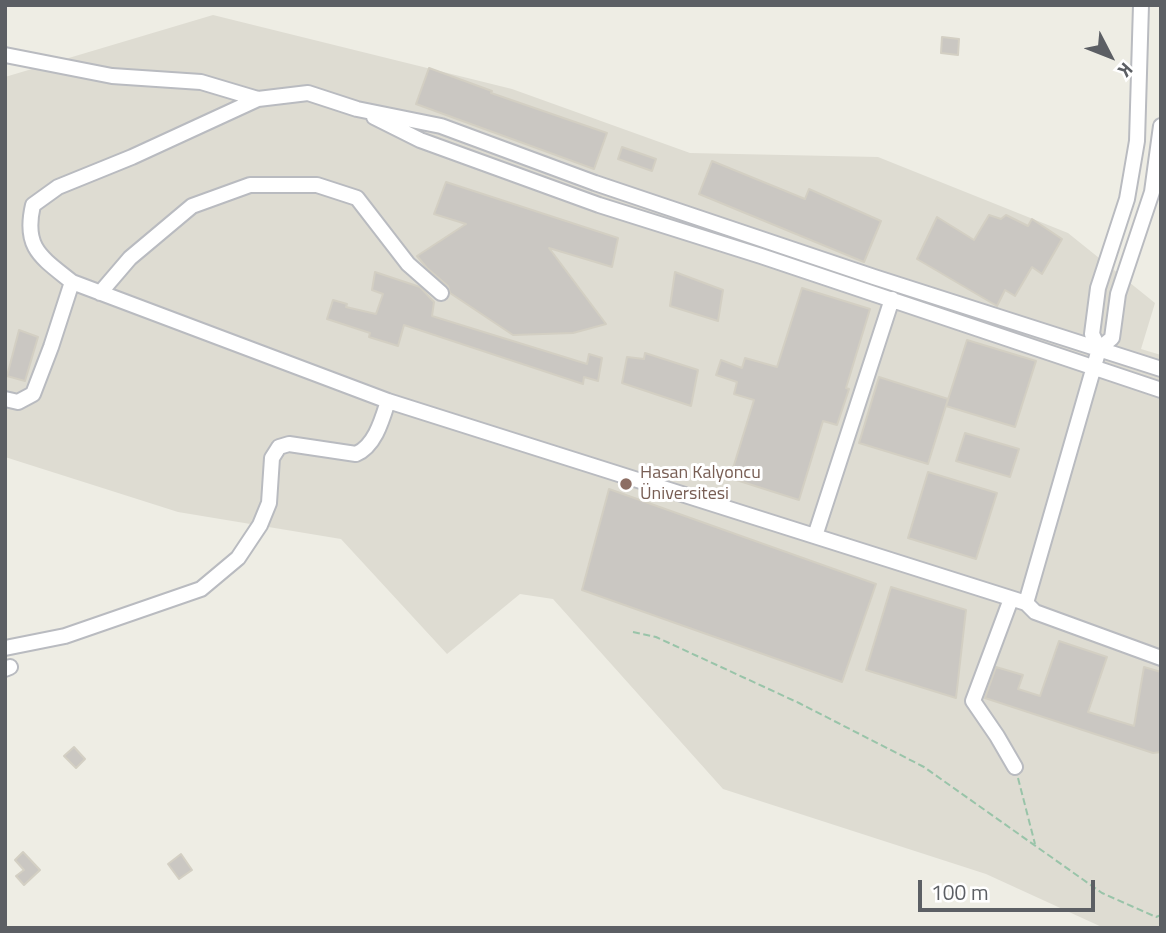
<!DOCTYPE html>
<meta charset="utf-8">
<style>
body{margin:0}
#map{position:relative;width:1166px;height:933px;overflow:hidden;background:#eeede4;font-family:"Titillium Web",sans-serif}
canvas{display:block}
.frame{position:absolute;inset:0;border:7px solid #5c5f64;pointer-events:none}
.north{position:absolute;left:1075px;top:21px;width:70px;height:70px;-webkit-text-stroke:5px #fff;paint-order:stroke;rotate:132deg;font-size:19px;font-weight:700;line-height:28px;text-align:center;color:#5c5f64}
.north::after{content:'';display:block;margin:auto;width:24px;height:32px;background:#5c5f64;clip-path:polygon(50% 0,100% 100%,50% 72%,0 100%)}
.scale{position:absolute;left:918px;top:880px;width:177px;height:32px;box-sizing:border-box;border:4px solid #5c5f64;border-top:0;padding-left:9px;font-size:21px;line-height:24px;white-space:nowrap;color:#5c5f64;-webkit-text-stroke:5px #fff;paint-order:stroke}
</style>
<div id="map">
<canvas width="1166" height="933"></canvas>
<div class="frame"></div>
<div class="north">K</div>
<div class="scale">100 m</div>
</div>
<script>
const ctx = document.querySelector('canvas').getContext('2d');
ctx.lineJoin = 'round';
function fill(path, color) {
  ctx.fillStyle = color;
  ctx.fill(path, 'evenodd');
}
function strokePath(path, color, width, dash) {
  ctx.strokeStyle = color;
  ctx.lineWidth = width;
  ctx.lineCap = dash ? 'butt' : 'round';
  ctx.setLineDash(dash || []);
  ctx.stroke(path);
}
function label(font, color, halo, rows, align = 'center') {
  ctx.font = font + ' "Titillium Web",sans-serif';
  ctx.lineWidth = 6;
  ctx.setLineDash([]);
  ctx.textBaseline = 'middle';
  ctx.strokeStyle = halo;
  ctx.fillStyle = color;
  for (const [text, x, y, turn = 0] of rows) {
    ctx.save();
    ctx.translate(x, y);
    ctx.rotate((+turn || 0) * Math.PI / 180);
    ctx.textAlign = isNaN(turn) ? turn : align;
    if (halo) ctx.strokeText(text, 0, 0);
    ctx.fillText(text, 0, 0);
    ctx.restore();
  }
}
const education = new Path2D(`
 M 213,15 L 512,89 L 690,153 L 878,157 L 1068,233 L 1155,303 L 1141,349 L 1161,355 L 1161,928 L 1104,928 L 986,874 L 723,789 L 553,599 L 520,594 L 447,654 L 341,539 L 178,512 L 5,457 L 5,77 Z`);
const building = new Path2D(`
 M 942,37 L 959,39 L 958,55 L 941,53 Z
 M 429,68 L 492,91 L 491,93 L 607,133 L 594,169 L 416,104 Z
 M 622,147 L 656,159 L 652,171 L 618,159 Z
 M 712,161 L 805,199 L 809,189 L 881,221 L 864,262 L 699,194 Z
 M 446,182 L 618,238 L 612,267 L 549,248 L 606,324 L 573,333 L 513,335 L 450,293 L 448,286 L 427,268 L 417,256 L 466,224 L 434,214 Z
 M 989,215 L 1001,219 L 1006,215 L 1028,226 L 1032,219 L 1062,239 L 1042,274 L 1032,267 L 1015,296 L 1005,290 L 997,306 L 917,259 L 937,217 L 974,240 Z
 M 375,272 L 420,287 L 434,302 L 432,316 L 587,364 L 589,354 L 602,358 L 598,381 L 584,377 L 583,384 L 404,325 L 398,346 L 369,337 L 370,333 L 327,319 L 333,300 L 347,304 L 346,307 L 376,314 L 383,294 L 372,290 Z
 M 675,272 L 723,290 L 718,321 L 670,306 Z
 M 802,288 L 870,309 L 846,388 L 849,389 L 837,425 L 823,421 L 799,500 L 730,478 L 754,400 L 734,394 L 737,382 L 716,375 L 721,360 L 742,368 L 745,358 L 777,367 Z
 M 19,330 L 38,337 L 25,381 L 7,376 Z
 M 967,340 L 1036,361 L 1015,427 L 946,406 Z
 M 645,353 L 698,370 L 691,406 L 622,383 L 627,357 L 644,359 Z
 M 879,377 L 948,399 L 928,464 L 859,443 Z
 M 965,433 L 1019,449 L 1010,477 L 956,461 Z
 M 928,472 L 997,493 L 976,559 L 908,538 Z
 M 609,489 L 876,584 L 842,682 L 582,590 Z
 M 891,587 L 966,610 L 956,698 L 866,670 Z
 M 1059,641 L 1107,657 L 1088,712 L 1134,726 L 1144,667 L 1161,672 L 1161,752 L 1153,753 L 985,698 L 996,667 L 1023,675 L 1018,689 L 1040,696 Z
 M 74,747 L 85,759 L 76,768 L 64,756 Z
 M 23,852 L 40,870 L 24,885 L 16,876 L 24,870 L 15,860 Z
 M 181,854 L 192,870 L 179,879 L 168,864 Z`);
const path = new Path2D(`
 M 633,632 L 656,637 L 799,703 L 924,767 L 1102,893 L 1156,917 L 1161,915
 M 1018,778 L 1035,844`);
const minor = new Path2D(`
 M 1141,5 L 1137,141 L 1127,199 L 1098,288 L 1092,334 L 1099,349 L 1026,603 L 1035,612 L 1161,658
 M 5,55 L 112,76 L 201,82 L 258,99
 M 374,117 L 420,140 L 599,205 L 761,256 L 1161,390
 M 100,293 L 130,258 L 192,206 L 250,185 L 317,185 L 357,198 L 408,264 L 441,293
 M 1099,349 L 1112,338 L 1118,294 L 1152,192 L 1161,126
 M 5,399 L 18,402 L 33,394 L 51,347 L 72,282
 M 815,536 L 892,299
 M 1011,599 L 973,701 L 997,736 L 1015,767
 M 1026,603 L 388,401 L 72,282 C 41,257 23,248 33,205 L 58,187 L 132,157 L 258,99 L 308,93 L 357,109 L 441,126 L 595,183 L 874,277 L 1161,369
 M 5,648 L 65,636 L 201,589 L 238,558 L 260,525 L 269,503 L 272,458 L 279,447 L 289,444 L 356,454 C 375,446 382,420 388,401
 M 5,669 L 10,667`);
const markers = [
 [626,484,7,"#8d6e63"]
];
const educationNames = [
 ["Hasan Kalyoncu",640,474],
 ["Üniversitesi",640,495]
];
fill(education, '#dedcd2');
fill(building, '#cac7c2');
strokePath(building, '#d3cfc3', 2);
strokePath(minor, '#b9bbc0', 18);
strokePath(path, '#99c4a9', 2, [7, 3.5]);
strokePath(minor, '#fff', 14);
for (const [x, y, r, color] of markers) {
  const dot = new Path2D();
  dot.arc(x, y, r, 0, 2 * Math.PI);
  ctx.fillStyle = color;
  ctx.fill(dot);
  strokePath(dot, '#fff', 2.5);
}
label('18px', '#785e54', '#fff', educationNames, 'left');
</script>
